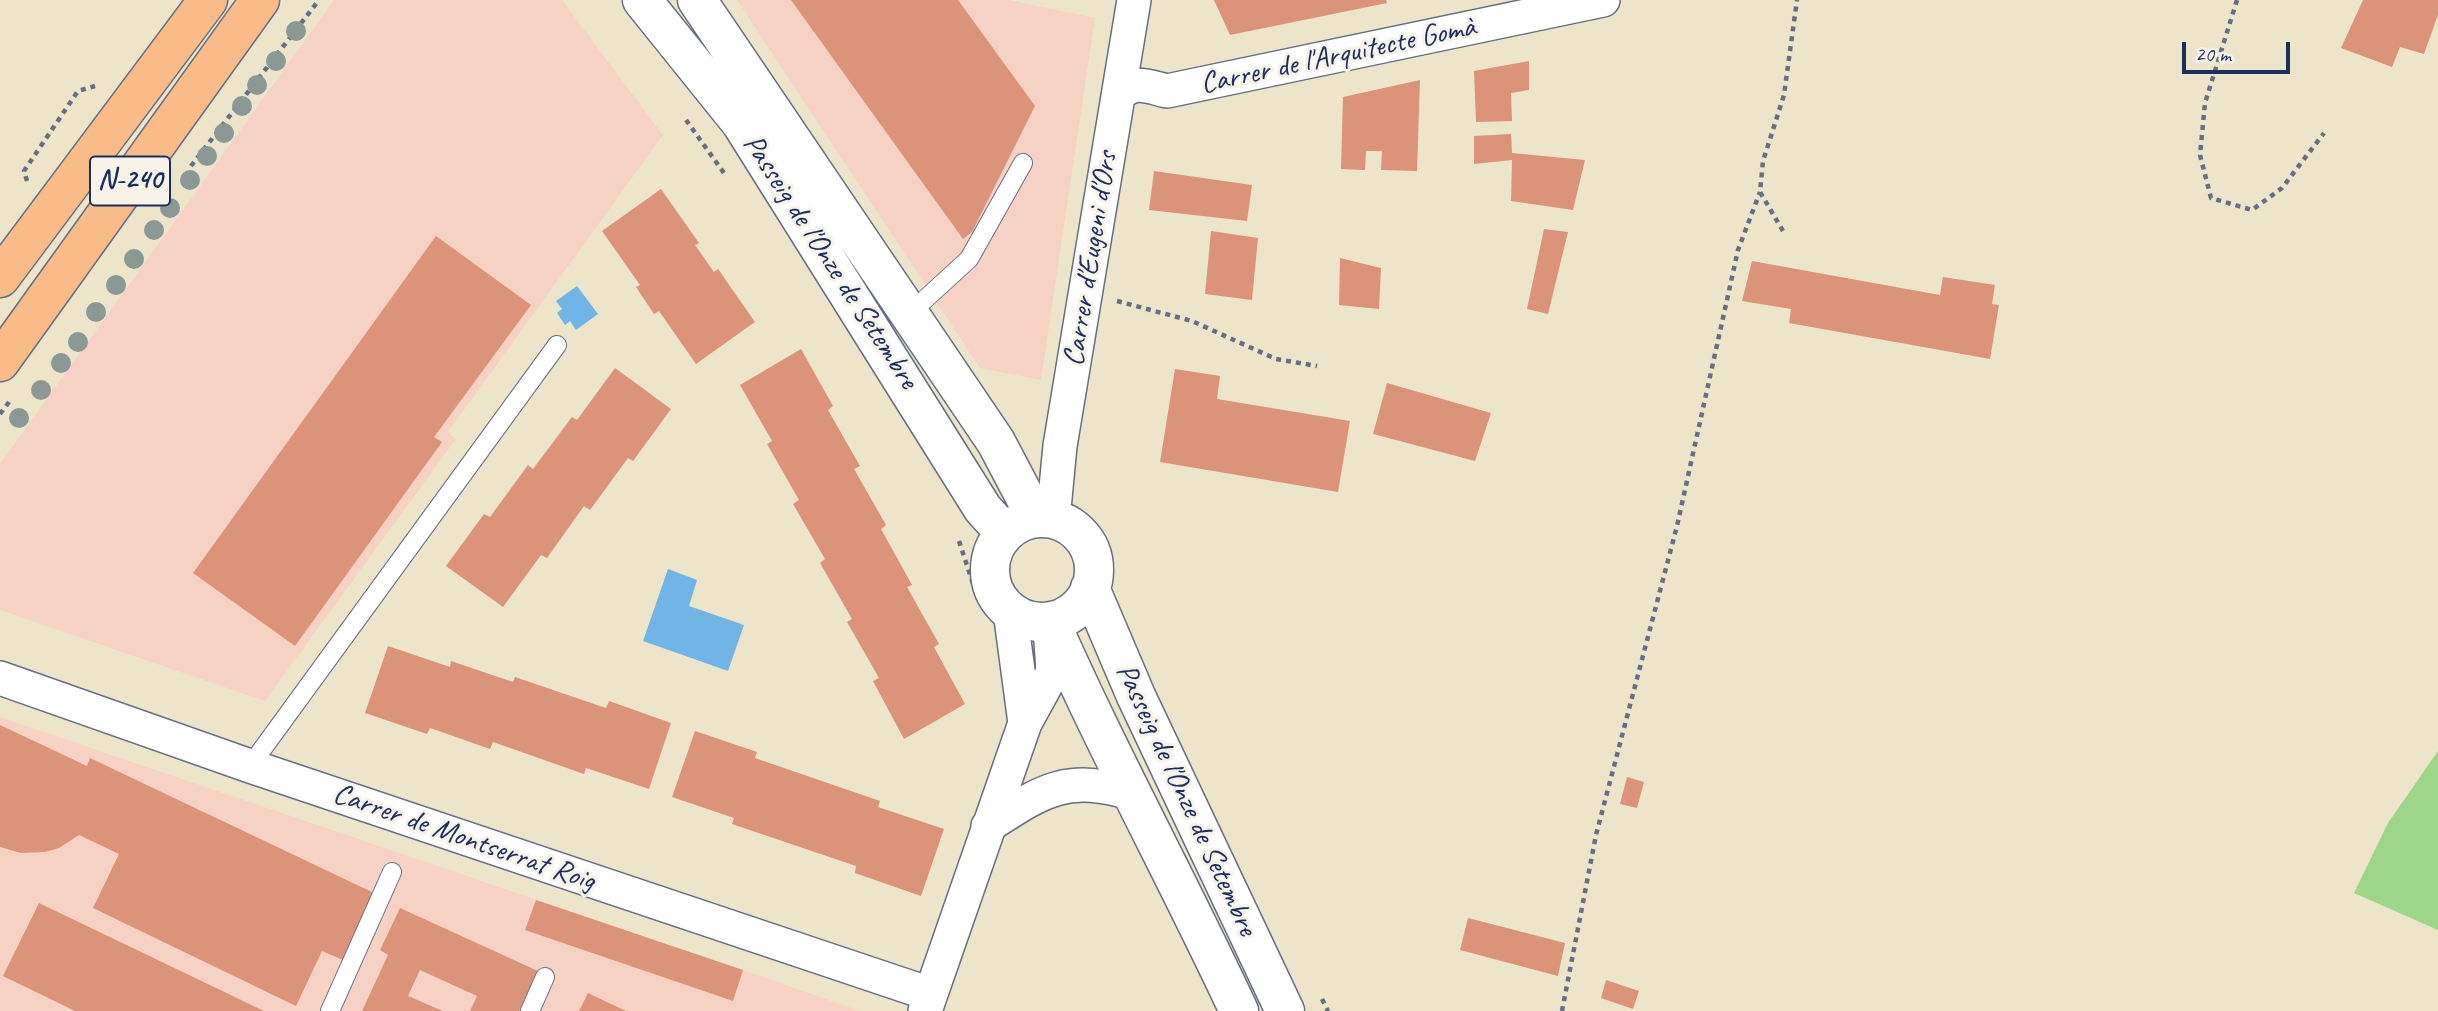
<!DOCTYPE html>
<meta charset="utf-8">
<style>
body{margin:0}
#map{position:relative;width:2438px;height:1011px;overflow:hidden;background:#ece5c9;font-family:Caveat,sans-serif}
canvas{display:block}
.scale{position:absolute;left:2182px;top:42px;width:108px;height:32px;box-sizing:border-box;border:4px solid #1b2f5e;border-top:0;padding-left:9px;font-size:21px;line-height:24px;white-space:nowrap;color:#1b2f5e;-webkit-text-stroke:5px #f7f3e8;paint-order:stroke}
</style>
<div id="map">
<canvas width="2438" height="1011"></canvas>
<div class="scale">20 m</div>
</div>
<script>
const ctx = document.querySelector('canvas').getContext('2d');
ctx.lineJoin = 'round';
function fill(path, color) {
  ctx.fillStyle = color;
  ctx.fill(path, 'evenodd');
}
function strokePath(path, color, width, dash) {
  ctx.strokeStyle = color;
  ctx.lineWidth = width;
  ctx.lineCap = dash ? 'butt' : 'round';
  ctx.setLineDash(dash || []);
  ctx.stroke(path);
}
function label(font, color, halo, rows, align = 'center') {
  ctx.font = font + ' Caveat,sans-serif';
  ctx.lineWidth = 6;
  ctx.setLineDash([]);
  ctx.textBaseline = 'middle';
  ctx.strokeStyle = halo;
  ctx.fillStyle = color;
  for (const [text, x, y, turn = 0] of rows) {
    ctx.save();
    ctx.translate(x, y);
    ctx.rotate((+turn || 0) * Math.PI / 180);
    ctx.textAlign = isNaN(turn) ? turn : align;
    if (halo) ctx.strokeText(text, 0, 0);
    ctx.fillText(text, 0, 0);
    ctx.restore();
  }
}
const built = new Path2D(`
 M 334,0 L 562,0 L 663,135 L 448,432 L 456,439 L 265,701 L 0,610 L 0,464 Z
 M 737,0 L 1009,0 L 1095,18 L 1041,380 L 980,368 Z
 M 0,717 L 743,970 L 860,1011 L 0,1011 Z`);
const green = new Path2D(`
 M 2438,751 L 2438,930 L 2354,893 L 2388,823 Z`);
const water = new Path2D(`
 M 577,286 L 598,314 L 576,330 L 570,321 L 565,325 L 557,313 L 562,309 L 556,301 Z
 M 668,569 L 697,580 L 689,606 L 744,625 L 728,671 L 643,641 Z`);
const building = new Path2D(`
 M 791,0 L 958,0 L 1035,106 L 972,232 L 963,239 Z
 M 1214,0 L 1386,0 L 1387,3 L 1230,35 Z
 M 2363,0 L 2438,0 L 2438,15 L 2424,54 L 2400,47 L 2392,67 L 2341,48 Z
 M 1529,61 L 1529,90 L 1511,93 L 1512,121 L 1476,122 L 1474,71 Z
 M 1420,80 L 1417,171 L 1381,170 L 1382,151 L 1366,151 L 1365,170 L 1341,169 L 1343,97 Z
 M 1511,134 L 1512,153 L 1585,160 L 1573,210 L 1511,201 L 1512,160 L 1474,164 L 1474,136 Z
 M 1154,171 L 1252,185 L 1247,221 L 1149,210 Z
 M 661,189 L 699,243 L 695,245 L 714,272 L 718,269 L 755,322 L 696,364 L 659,311 L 654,314 L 636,287 L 640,285 L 602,231 Z
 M 1544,229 L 1568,232 L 1548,314 L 1527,309 Z
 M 1211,231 L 1258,238 L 1252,300 L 1205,294 Z
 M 436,236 L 531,305 L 434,437 L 442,442 L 295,646 L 193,573 Z
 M 1340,258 L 1381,268 L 1379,309 L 1339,305 Z
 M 1752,261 L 1940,295 L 1943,277 L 1995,285 L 1992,304 L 1999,305 L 1990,359 L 1789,323 L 1791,309 L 1742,301 Z
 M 801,349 L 833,406 L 828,410 L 860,466 L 854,469 L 886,525 L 881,529 L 912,585 L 907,587 L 939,644 L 934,647 L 965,704 L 904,739 L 873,681 L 879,678 L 847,622 L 852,619 L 820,563 L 825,559 L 793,504 L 799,500 L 767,444 L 772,441 L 740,385 Z
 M 615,368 L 671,409 L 633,461 L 628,458 L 590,510 L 584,506 L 547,558 L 541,555 L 503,607 L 446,566 L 484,514 L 490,517 L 528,465 L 533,469 L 572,417 L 577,420 Z
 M 1175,369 L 1220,376 L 1217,399 L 1350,421 L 1338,492 L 1160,462 Z
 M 1387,383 L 1491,413 L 1475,461 L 1373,434 Z
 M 388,646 L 450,667 L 451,661 L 513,682 L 515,677 L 606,708 L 609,701 L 671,723 L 649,789 L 586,768 L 584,774 L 493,742 L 490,749 L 430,728 L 427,734 L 365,713 Z
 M 0,725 L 87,766 L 90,758 L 374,893 L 343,960 L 322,951 L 296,1006 L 93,908 L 119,854 L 79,835 L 59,848 L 45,852 L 21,853 L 0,847 Z
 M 695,731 L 757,752 L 755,758 L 880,801 L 878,807 L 944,829 L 921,896 L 855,873 L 856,866 L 732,824 L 734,818 L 672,797 Z
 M 1627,777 L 1644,782 L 1637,808 L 1620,804 Z
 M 536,900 L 743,970 L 733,1001 L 525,930 Z
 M 39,903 L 264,1011 L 75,1011 L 3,976 Z
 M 400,908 L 538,971 L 519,1011 L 470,1011 L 477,996 L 420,970 L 408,996 L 443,1011 L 362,1011 L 388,955 L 380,950 Z
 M 1468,918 L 1565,943 L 1558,976 L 1460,950 Z
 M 1606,980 L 1639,991 L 1633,1009 L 1601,998 Z
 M 588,993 L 626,1011 L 579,1011 Z`);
const path = new Path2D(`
 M 2237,0 L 2205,103 L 2200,155 L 2211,198 L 2252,210 L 2282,188 L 2324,133
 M 686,120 L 724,173
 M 191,166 L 319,0
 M 27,181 L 24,171 L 78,91 L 95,86
 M 1783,231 L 1760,192 L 1763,161 L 1784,95 L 1797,0
 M 1117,301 L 1192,321 L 1276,359 L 1317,366
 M 0,414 L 12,398
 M 1086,531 L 1099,553
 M 959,541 L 978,599
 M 1322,999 L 1328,1011
 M 1562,1011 L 1596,835 L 1677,526 L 1738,250 L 1760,192`);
const service = new Path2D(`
 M 909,314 L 969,259 L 1023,163
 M 250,766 L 557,345
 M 330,1011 L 392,872
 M 530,1011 L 545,977`);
const minor = new Path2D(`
 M 1118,96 C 1134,79 1146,86 1167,91 L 1603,0
 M 1053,519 L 1060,446 L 1134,0
 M 1010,611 L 1025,723
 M 0,678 L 250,766 L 930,994
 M 988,826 C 1045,789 1066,774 1134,794
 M 925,1011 L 1025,723 L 1053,672 L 1050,627`);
const tertiary = new Path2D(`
 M 642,0 L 741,123 L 983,509 L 1005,533
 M 697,0 L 996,442 L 1036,518
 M990 570a52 52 0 1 1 104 0a52 52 0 1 1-104 0Z
 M 1090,588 L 1136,696 L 1285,1011
 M 1050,621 C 1108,753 1178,880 1239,1011`);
const primary = new Path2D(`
 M 0,278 L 208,0
 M 0,362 L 260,0`);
const trees = [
 [296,31],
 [276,61],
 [257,85],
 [242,106],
 [224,133],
 [207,156],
 [190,180],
 [170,208],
 [154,230],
 [134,259],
 [116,285],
 [96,312],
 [78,342],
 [61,363],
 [41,390],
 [19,418]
];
const shields = [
 [130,181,80]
];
const shieldNames = [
 ["N-240",130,181]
];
const streetNames = [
 ["Carrer de l'Arquitecte Gomà",1338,56,-12],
 ["Carrer d'Eugeni d'Ors",1091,259,-81],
 ["Passeig de l'Onze de Setembre",830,262,57],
 ["Passeig de l'Onze de Setembre",1186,800,65],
 ["Carrer de Montserrat Roig",464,838,19]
];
fill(built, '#f6d2c5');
fill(green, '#9ed689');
fill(water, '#71b4e6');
fill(building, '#db9379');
strokePath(service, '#646f83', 20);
strokePath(minor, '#646f83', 36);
strokePath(tertiary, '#646f83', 41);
strokePath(primary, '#646f83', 41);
strokePath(path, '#646f83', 4.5, [5, 5]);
strokePath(service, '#fff', 18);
strokePath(minor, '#fff', 33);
strokePath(tertiary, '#fff', 38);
strokePath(primary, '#f9bc89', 38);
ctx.fillStyle = '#8b9894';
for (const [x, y] of trees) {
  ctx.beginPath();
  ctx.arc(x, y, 10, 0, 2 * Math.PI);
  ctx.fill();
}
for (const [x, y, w] of shields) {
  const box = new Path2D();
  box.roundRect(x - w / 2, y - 24.5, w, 49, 5);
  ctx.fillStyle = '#f7f3e8';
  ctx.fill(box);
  strokePath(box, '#1b2f5e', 2);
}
label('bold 28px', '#1b2f5e', null, shieldNames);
label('30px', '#1b2f5e', '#f7f3e8', streetNames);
</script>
